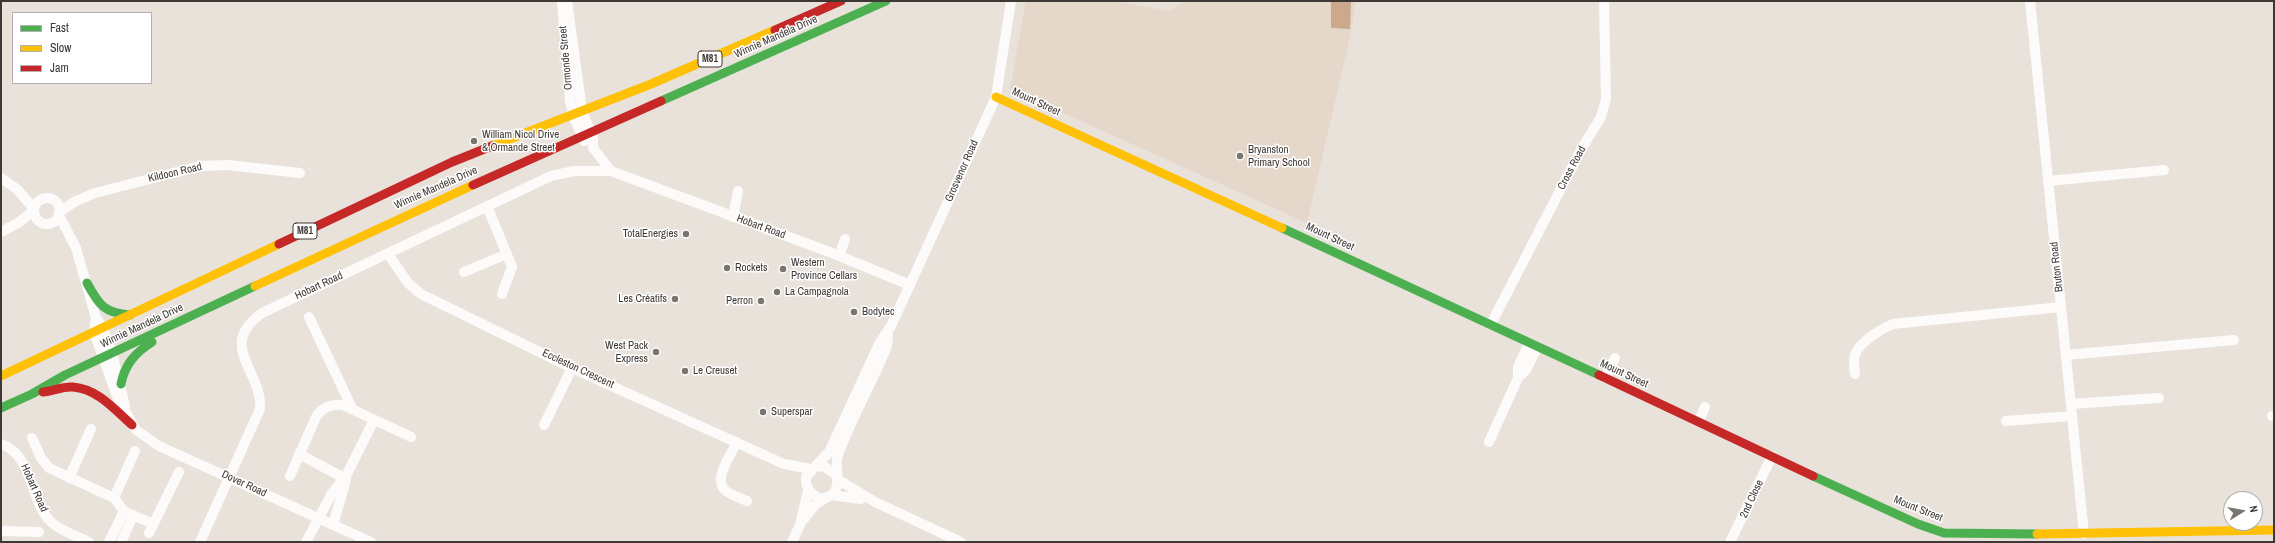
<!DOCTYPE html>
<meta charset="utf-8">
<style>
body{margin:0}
#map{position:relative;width:2275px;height:543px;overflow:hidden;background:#e9e2db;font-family:"Archivo Narrow",sans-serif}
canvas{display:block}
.frame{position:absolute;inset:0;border:2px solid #3f3935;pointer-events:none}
.legend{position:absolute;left:12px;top:12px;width:140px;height:72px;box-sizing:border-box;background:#fff;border:1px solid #b2b0ae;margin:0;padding:5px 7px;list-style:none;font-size:12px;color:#3f3935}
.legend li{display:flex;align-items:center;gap:8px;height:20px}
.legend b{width:20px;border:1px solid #b2b0ae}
.north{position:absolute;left:2223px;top:491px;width:40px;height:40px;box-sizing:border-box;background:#fff;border:1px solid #b2b0ae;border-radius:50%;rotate:79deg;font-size:11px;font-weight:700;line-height:16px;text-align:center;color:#3f3935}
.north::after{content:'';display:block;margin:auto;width:14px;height:18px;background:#7a746f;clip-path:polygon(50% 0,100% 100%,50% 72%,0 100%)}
</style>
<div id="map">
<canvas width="2275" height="543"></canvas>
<div class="frame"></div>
<ul class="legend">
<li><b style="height:5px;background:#4caf50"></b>Fast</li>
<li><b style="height:5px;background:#ffc107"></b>Slow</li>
<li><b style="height:5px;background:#c62828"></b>Jam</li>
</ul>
<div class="north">N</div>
</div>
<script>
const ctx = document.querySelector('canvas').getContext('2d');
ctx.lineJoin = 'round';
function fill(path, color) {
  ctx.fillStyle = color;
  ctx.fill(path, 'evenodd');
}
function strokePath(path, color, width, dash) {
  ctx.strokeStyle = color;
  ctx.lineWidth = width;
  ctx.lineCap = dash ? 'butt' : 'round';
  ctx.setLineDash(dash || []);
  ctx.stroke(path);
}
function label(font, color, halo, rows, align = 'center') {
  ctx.font = font + ' "Archivo Narrow",sans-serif';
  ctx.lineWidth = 3;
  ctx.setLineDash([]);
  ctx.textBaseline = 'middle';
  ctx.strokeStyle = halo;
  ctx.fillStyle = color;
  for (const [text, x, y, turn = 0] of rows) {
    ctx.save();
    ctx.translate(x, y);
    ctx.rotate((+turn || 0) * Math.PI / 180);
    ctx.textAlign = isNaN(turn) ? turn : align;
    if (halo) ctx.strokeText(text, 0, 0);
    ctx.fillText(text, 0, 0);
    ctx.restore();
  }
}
const built = new Path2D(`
 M 1026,1 L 1114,1 L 1169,11 L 1185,1 L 1356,1 L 1350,37 L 1307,223 L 1010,89 Z`);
const water = new Path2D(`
 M 1331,1 L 1351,1 L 1350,29 L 1331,28 Z`);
const street = new Path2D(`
 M 567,1 L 582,111 L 593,138 L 593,148 L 611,171
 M 2030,1 L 2084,534
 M 562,2 L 570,100 L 573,115 L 584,141
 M 1,178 L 17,189 L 34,209
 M 2048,181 L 2164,170
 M34 211a13 13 0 1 1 26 0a13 13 0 1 1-26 0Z
 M 487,206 L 512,267 L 502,294
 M 59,212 L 76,201 L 95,193 L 200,166 L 228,165 L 300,173
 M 59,215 L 76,248 L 96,318 L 103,328 L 112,353 L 125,406
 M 733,217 L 738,191
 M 1,232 L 18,223 L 33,211
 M 388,254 L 408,283 L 421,294 L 572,368 L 784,464 L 811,469
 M 839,256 L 845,239
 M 464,272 L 507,254
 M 309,317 L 352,408
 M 96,318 L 94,332 L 118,399 L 136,430 L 159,446 L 371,542
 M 1491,324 L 1582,148 L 1601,117 L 1606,99 L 1604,1
 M 2066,355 L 2234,340
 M 1855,374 C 1854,368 1853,361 1855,355 C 1860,341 1881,329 1893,324 L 2061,307
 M 1518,378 L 1518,367 L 1529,343
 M 1605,378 L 1615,358
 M 2071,404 L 2159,398
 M 2272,416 L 2274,416
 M 1699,421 L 1705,407
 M 2006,421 L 2072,416
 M 544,425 L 572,368
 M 32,438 L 41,458 L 49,468 L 114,498 L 124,511 L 153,524
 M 737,442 C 732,453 715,476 723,488 C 727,494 741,498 747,501
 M 1489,442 L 1518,378 L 1526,370 L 1537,348
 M 1,444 C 34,456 29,499 50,521 C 60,531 77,536 89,542
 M 299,454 L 346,479
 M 815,467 L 829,452 L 880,342 L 891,326 L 996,97 L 1011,1
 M 836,475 L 824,466 L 815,467 L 806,477 C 804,494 824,507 835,491 C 841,481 834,466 838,455 C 852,417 872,383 887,346 L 888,334
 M 290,476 L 316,417 C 322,407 331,404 343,405 L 411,437
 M 69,478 L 91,429
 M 837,479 L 875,502 L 961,542
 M 831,495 L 861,499
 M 114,498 L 135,451
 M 804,519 L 816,504 L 827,497
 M 333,525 L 346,480
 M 1,531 L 39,532
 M 149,533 L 179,472
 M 109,542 L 124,511
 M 121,542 L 133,516
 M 200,542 L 260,409 C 263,371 216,346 262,313 L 551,176 L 574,171 L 611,171 L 832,253 L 910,285
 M 306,542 L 332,493 L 347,474 L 374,420
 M 792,542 L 800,525 L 808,491
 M 1730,542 L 1772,456`);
const fast = new Path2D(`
 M 661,101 L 886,1
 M 1282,228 L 1599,375
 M 87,283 C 99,305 104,313 130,315
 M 121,384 C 125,364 135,353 152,342
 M 1,408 L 32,394 L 65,375 L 255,286
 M 1813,476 L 1918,524 L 1944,533 L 2037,534`);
const slow = new Path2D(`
 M 996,97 L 1282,228
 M 492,146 L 651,84 L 775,30
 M 255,286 L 473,185
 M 1,376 L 279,244
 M 2037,534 L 2274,530`);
const jam = new Path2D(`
 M 775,30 L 841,1
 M 473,185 L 661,101
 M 279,244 L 452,162 L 492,146
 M 1599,375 L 1813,476
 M 43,392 C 53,391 63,386 73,387 C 98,389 115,410 132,425`);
const markers = [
 [474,141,4,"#7a746f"],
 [1240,156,4,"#7a746f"],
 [686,234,4,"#7a746f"],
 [727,268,4,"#7a746f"],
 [783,269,4,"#7a746f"],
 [777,292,4,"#7a746f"],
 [675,299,4,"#7a746f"],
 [761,301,4,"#7a746f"],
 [854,312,4,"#7a746f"],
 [656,352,4,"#7a746f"],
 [685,371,4,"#7a746f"],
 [763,412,4,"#7a746f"]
];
const shields = [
 [710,59,24],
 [305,231,24]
];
const shieldNames = [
 ["M81",710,59],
 ["M81",305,231]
];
const streetNames = [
 ["Winnie Mandela Drive",776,37,-24],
 ["Ormonde Street",566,58,-95],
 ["Mount Street",1036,102,25],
 ["Cross Road",1572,168,-62],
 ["Grosvenor Road",962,171,-66],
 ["Kildoon Road",175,173,-13],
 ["Winnie Mandela Drive",436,188,-24],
 ["Hobart Road",761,227,20],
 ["Mount Street",1330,237,25],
 ["Bruton Road",2057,267,-96],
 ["Hobart Road",319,286,-25],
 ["Winnie Mandela Drive",142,326,-25],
 ["Eccleston Crescent",578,369,25],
 ["Mount Street",1624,374,25],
 ["Dover Road",244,484,25],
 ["Hobart Road",34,488,66],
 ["2nd Close",1752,499,-65],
 ["Mount Street",1918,509,22]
];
const poiNames = [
 ["William Nicol Drive",482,135],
 ["& Ormande Street",482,148],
 ["Bryanston",1248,150],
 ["Primary School",1248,163],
 ["TotalEnergies",678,234,"right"],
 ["Western",791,263],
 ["Province Cellars",791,276],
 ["Rockets",735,268],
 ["La Campagnola",785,292],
 ["Les Créatifs",667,299,"right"],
 ["Perron",753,301,"right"],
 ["Bodytec",862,312],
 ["West Pack",648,346,"right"],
 ["Express",648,359,"right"],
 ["Le Creuset",693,371],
 ["Superspar",771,412]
];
fill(built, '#e6d7cb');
fill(water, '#cca98d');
strokePath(street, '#fcfbfa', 10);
strokePath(fast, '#4caf50', 9);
strokePath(slow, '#ffc107', 9);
strokePath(jam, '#c62828', 9);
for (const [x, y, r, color] of markers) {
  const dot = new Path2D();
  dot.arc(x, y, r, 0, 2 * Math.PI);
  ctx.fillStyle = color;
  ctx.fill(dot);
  strokePath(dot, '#fff', 1.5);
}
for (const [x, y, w] of shields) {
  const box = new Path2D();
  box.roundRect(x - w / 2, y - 8, w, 16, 3);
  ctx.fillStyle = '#fff';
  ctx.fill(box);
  strokePath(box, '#3f3935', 1);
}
label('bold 10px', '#3f3935', null, shieldNames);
label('11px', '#3f3935', '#fff', streetNames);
label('11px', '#3f3935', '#fff', poiNames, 'left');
</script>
